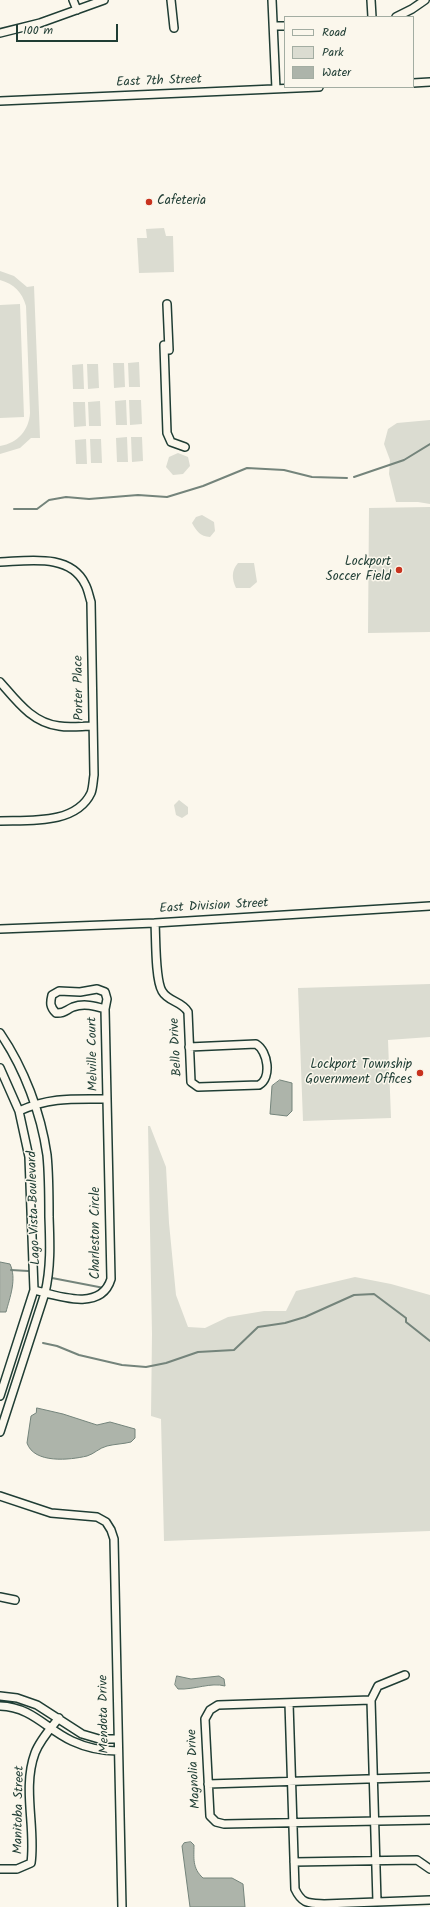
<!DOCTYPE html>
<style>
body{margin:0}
#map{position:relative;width:430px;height:1907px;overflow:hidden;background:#fbf7ec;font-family:Kalam,sans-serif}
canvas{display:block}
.legend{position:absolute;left:284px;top:16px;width:130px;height:72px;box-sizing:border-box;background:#fbf7ec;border:1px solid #a3ada2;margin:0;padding:5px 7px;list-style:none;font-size:12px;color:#1f3d34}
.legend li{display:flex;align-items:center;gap:8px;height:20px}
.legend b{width:20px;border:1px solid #a3ada2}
.scale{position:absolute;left:16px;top:24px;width:102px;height:18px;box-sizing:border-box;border:2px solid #1f3d34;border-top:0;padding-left:5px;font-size:12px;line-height:14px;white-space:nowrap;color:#1f3d34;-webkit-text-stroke:3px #fbf7ec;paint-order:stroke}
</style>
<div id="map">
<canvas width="430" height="1907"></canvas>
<ul class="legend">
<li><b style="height:5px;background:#fbf7ec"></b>Road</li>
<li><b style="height:11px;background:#dbdcd1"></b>Park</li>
<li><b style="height:11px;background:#adb4aa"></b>Water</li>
</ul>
<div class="scale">100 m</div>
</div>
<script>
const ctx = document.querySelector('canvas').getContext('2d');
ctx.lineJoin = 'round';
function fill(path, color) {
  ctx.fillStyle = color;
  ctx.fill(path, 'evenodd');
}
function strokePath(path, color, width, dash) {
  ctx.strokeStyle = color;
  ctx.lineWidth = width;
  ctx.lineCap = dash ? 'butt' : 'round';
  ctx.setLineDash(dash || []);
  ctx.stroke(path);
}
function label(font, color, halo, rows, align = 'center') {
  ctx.font = font + ' Kalam,sans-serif';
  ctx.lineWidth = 3;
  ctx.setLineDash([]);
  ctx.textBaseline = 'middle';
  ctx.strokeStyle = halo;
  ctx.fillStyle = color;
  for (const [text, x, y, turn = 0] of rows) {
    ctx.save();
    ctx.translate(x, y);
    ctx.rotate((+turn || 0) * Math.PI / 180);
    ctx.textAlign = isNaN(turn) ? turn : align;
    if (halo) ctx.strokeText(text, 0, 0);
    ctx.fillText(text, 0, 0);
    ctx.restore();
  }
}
const green = new Path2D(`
 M 164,228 L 166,236 L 173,236 L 174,272 L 139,273 L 137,238 L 147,238 L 146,229 Z
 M 0,271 L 14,276 L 27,287 L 34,286 L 40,438 L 31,438 L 20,448 L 0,454 L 0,446 C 18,443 29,430 30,413 L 26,306 C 22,292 14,284 0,280 Z
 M 20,304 L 24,417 L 0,418 L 0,305 Z
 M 139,362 L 140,387 L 129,387 L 128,363 Z
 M 113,363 L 124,363 L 125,387 L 114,388 Z
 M 83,364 L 84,389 L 73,389 L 72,365 Z
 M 87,364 L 98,364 L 99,388 L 88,389 Z
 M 126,400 L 127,425 L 116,425 L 115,401 Z
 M 129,400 L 141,400 L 142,424 L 130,425 Z
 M 100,401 L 101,426 L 89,426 L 88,402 Z
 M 73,402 L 85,402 L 86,426 L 74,427 Z
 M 430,420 L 430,504 L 418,502 L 396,502 L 389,474 L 390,460 L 384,444 L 388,429 L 397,423 Z
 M 127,437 L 128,462 L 117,462 L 116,438 Z
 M 131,437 L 142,437 L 143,461 L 132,462 Z
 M 86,439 L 87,464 L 76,464 L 75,440 Z
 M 90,439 L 101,439 L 102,463 L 91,463 Z
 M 178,453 L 188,457 L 190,466 L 183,474 L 173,475 L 166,467 L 169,457 Z
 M 430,507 L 430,632 L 368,633 L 369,508 Z
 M 202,515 L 214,522 L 215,531 L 210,537 C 200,536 197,532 192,523 L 196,517 Z
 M 238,563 L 254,563 L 257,582 L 250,588 L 236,588 C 232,579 231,571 238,563 Z
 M 179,800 L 188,807 L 188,814 L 182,818 L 176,815 L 174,805 Z
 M 430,984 L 430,1037 L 388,1040 L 391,1118 L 303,1121 L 298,988 Z
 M 148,1126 L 150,1126 L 166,1167 L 169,1223 L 176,1295 L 188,1327 L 205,1328 L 228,1317 L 264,1311 L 286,1311 L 296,1291 L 355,1277 L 391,1284 L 430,1295 L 430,1531 L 164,1541 L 161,1419 L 151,1416 L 152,1334 Z`);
const water = new Path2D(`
 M 280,1080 L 292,1083 L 292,1111 L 287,1116 L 270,1114 L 272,1086 Z
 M 0,1262 L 10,1264 C 17,1279 10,1297 6,1312 L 0,1312 Z
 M 37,1408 L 63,1414 L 97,1425 L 110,1422 L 135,1429 L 135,1438 L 131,1442 C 123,1444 115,1444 107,1446 C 99,1448 94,1454 87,1456 C 70,1460 34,1464 27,1443 L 31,1416 L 36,1413 Z
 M 177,1676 L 191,1679 L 219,1676 L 224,1679 L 225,1686 C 211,1682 194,1690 178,1689 L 175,1685 Z
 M 191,1842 L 194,1845 C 194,1858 192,1868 203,1878 L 232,1878 L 243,1884 L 245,1907 L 190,1907 L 182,1846 L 184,1843 Z`);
const stream = new Path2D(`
 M 354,477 L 404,460 L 430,444
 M 14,509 L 37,509 L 49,500 L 66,497 L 89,499 L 138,495 L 167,497 L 203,486 L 247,468 L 284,470 L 312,477 L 347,478
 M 11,1270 L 28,1271
 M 52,1278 L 104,1288
 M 43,1343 L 57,1346 L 79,1355 L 122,1365 L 146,1367 L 166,1363 L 198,1352 L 234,1350 L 258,1327 L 285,1323 L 305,1317 L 354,1295 L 374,1294 L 406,1318 L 406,1322 L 430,1341`);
const minor = new Path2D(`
 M 73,0 L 77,10
 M 171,0 L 174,28
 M 272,0 L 276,89
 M 371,0 L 372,17
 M 396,17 L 412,9 L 425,0
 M 274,26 L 285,26
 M 0,33 L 40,23 L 104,0
 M 413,83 L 430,82
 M 0,101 L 319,87
 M 167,304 L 169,350
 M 164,345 L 167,433 L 171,442 L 185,447
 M 0,562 C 28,561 70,553 85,584 C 88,589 89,596 91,602 L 94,775 C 93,781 93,788 91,793 C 76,825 28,820 0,821
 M 0,682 C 16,700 32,723 59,726 C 70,728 82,726 93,726
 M 155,923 C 156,938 155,979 162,991 C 168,1002 182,1001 188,1012 L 191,1082 L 198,1087 L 259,1085 C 272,1078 268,1051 256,1044 L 189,1047
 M 0,929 L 155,923 L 430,906
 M 0,1033 C 24,1068 41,1113 47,1155 C 49,1175 49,1196 49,1217 C 50,1243 51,1267 45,1293 L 0,1432
 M 0,1068 L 19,1111 L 29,1157 L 34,1290 L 0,1396
 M 19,1111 C 50,1097 73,1099 107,1099
 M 34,1290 C 58,1296 101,1312 111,1279 L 105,1009 L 107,999 L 105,992 L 97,989 L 80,992 L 59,991 L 52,995 C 50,1003 50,1007 56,1013 C 64,1014 66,1010 73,1007 C 84,1003 95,1006 105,1009
 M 0,1496 L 51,1513 L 97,1517 L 106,1522 L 111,1530 L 114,1539 L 122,1907
 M 0,1597 L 15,1600
 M 0,1696 L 17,1698 L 37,1705 L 82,1734 L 99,1739 L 117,1739
 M 371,1700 L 218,1705 L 210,1710 L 205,1719 L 210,1816 L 216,1822 L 224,1824 L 430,1820
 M 289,1703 L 295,1889 C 302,1904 308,1903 324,1904 L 430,1900
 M 0,1706 C 32,1707 46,1729 72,1741 C 87,1748 101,1751 118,1751
 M 208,1784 L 430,1777
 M 294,1862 L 417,1860 L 430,1869
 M 0,1869 L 17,1869 L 31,1863 C 36,1828 22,1788 35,1753 C 40,1740 50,1729 59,1718
 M 377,1902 L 371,1700 L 378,1686 L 405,1675`);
const markers = [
 [149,202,4,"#c8321e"],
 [399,570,4,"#c8321e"],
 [420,1073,4,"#c8321e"]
];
const streetNames = [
 ["East 7th Street",159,82,-2],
 ["Porter Place",80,688,-91],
 ["East Division Street",214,907,-3],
 ["Bello Drive",177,1047,-93],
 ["Melville Court",94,1054,-91],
 ["Lago Vista Boulevard",35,1208,-92],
 ["Charleston Circle",97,1233,-90],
 ["Mendota Drive",105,1714,-91],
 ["Magnolia Drive",195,1769,-93],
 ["Manitoba Street",20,1810,-89]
];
const poiNames = [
 ["Cafeteria",157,202,"left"],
 ["Lockport",391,563],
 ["Soccer Field",391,578],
 ["Lockport Township",412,1066],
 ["Government Offices",412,1081]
];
fill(green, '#dbdcd1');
fill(water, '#adb4aa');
strokePath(water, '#74847b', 1);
strokePath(stream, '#74847b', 2);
strokePath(minor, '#1f3d34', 10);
strokePath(minor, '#fbf7ec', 7);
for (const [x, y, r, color] of markers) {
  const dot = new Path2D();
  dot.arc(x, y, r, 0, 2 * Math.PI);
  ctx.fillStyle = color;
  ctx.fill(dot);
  strokePath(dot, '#fbf7ec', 1.5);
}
label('13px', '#1f3d34', '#fbf7ec', streetNames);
label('13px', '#1f3d34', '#fbf7ec', poiNames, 'right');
</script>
